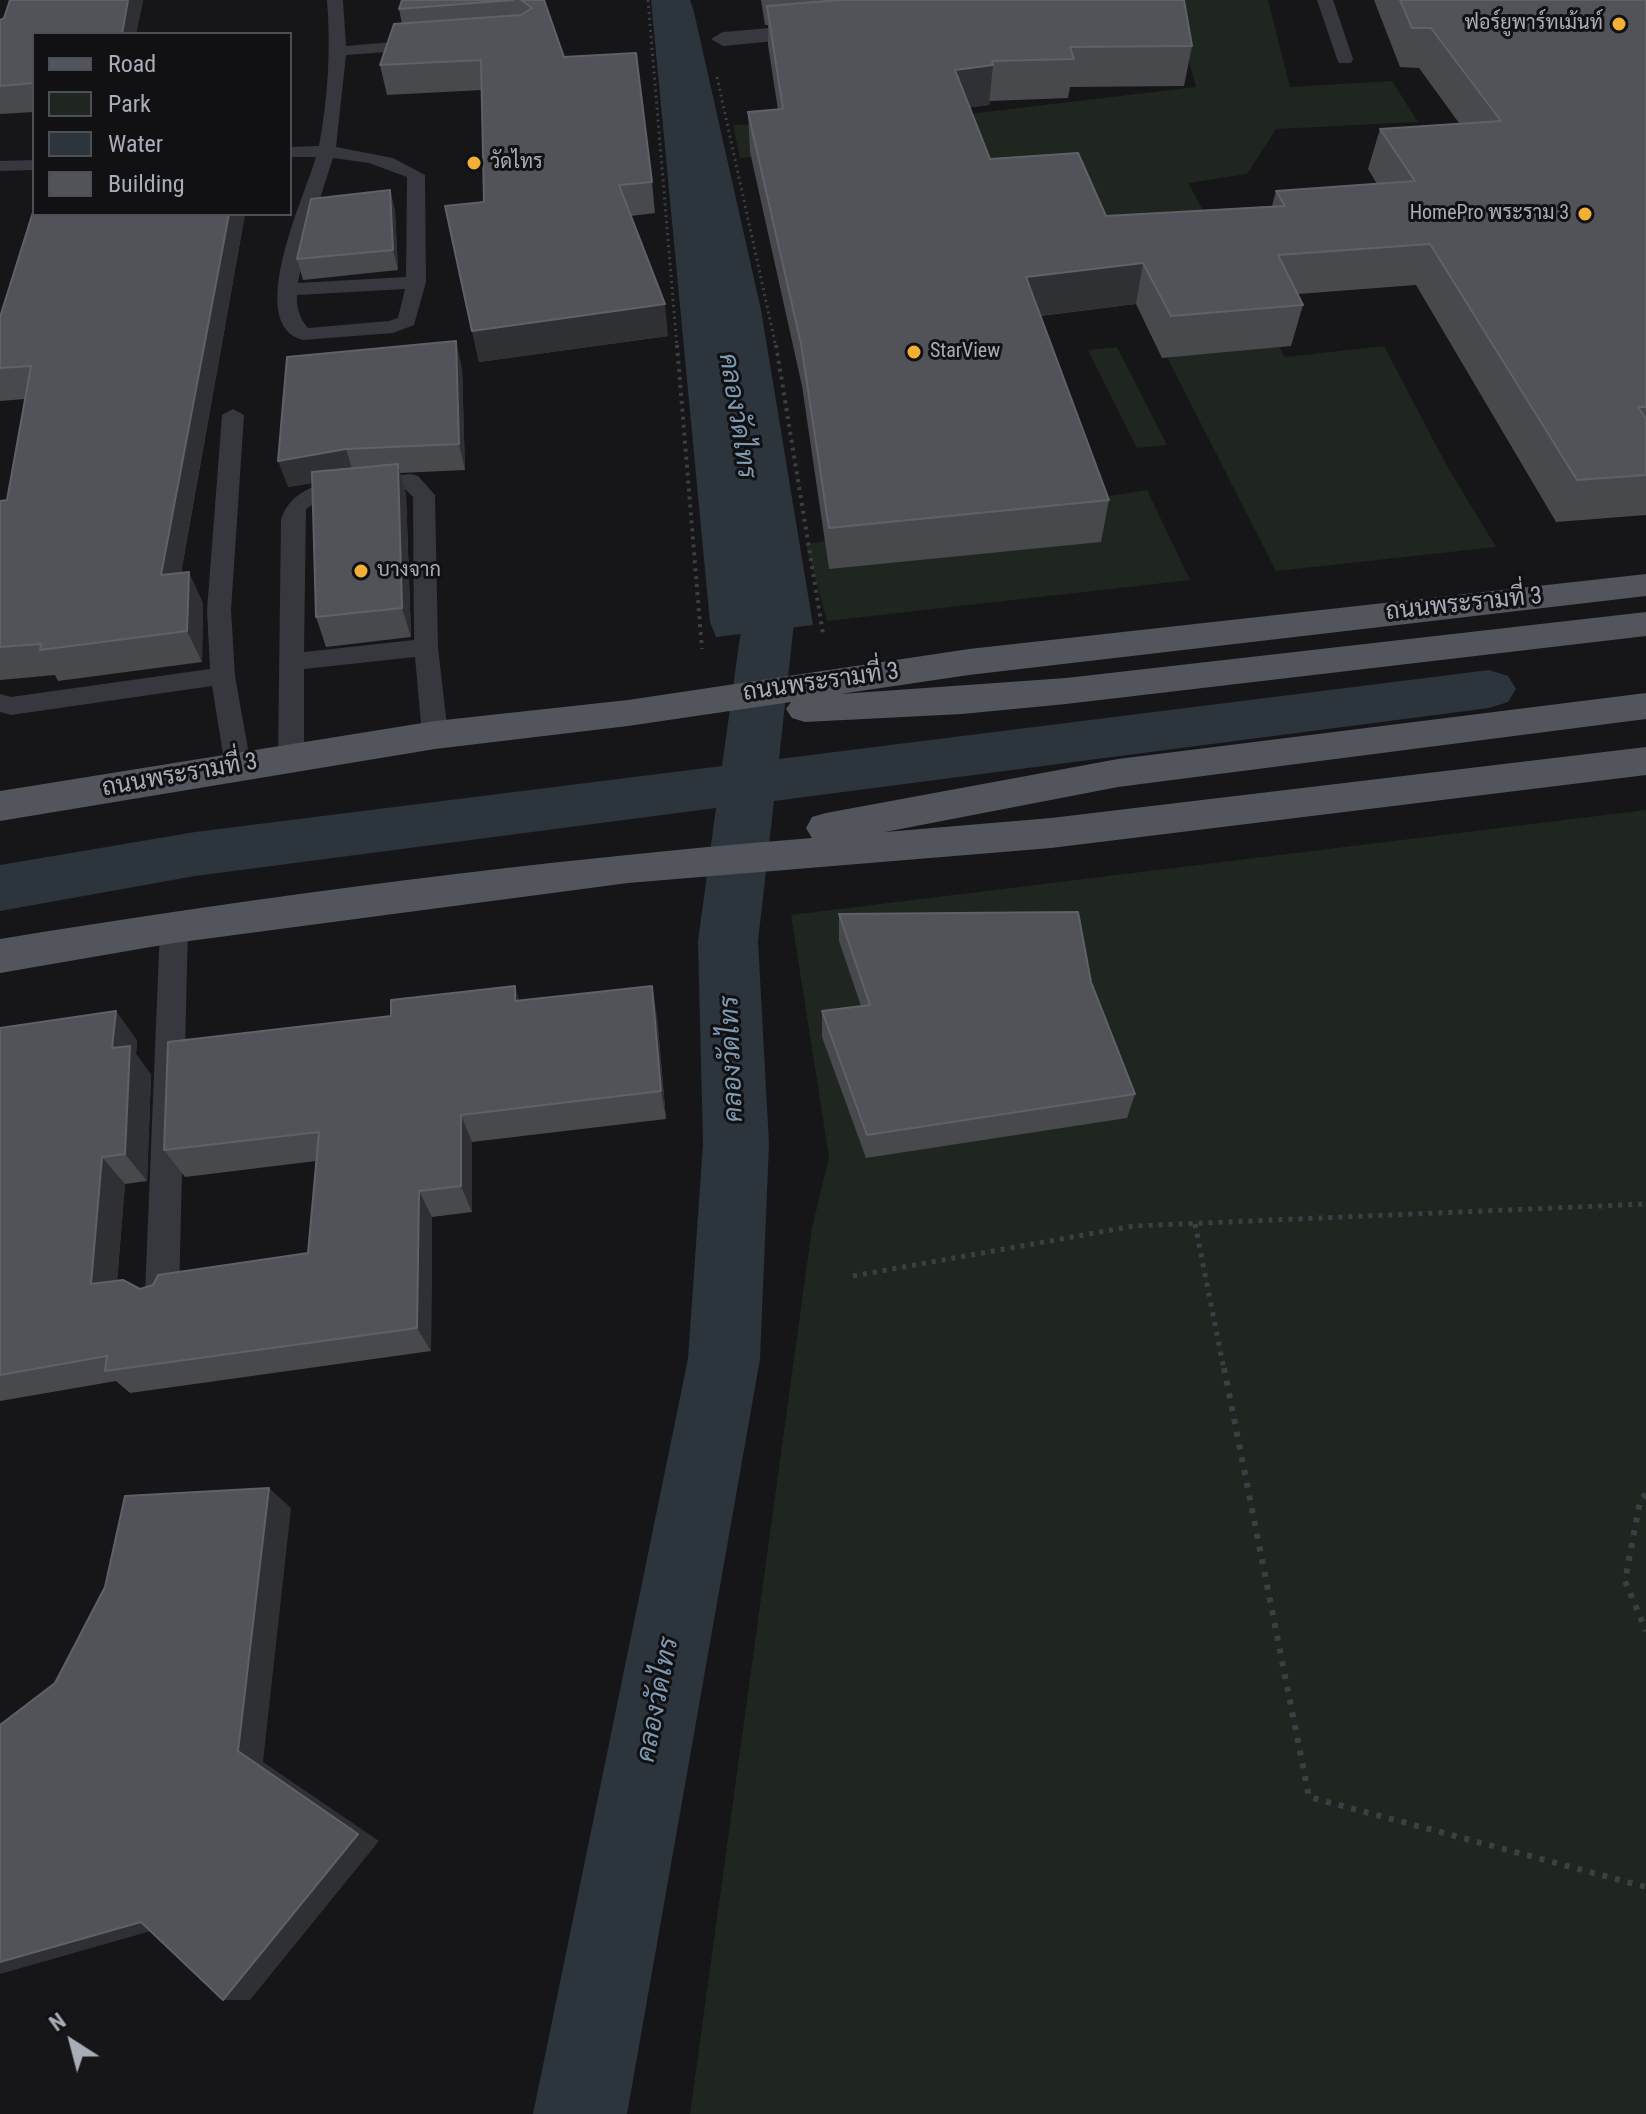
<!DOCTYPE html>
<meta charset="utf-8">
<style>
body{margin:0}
#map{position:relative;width:1646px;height:2114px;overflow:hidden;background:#161618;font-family:"Roboto Condensed",sans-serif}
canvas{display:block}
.legend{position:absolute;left:32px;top:32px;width:260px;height:184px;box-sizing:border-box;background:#111113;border:2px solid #4d4f55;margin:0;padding:10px 14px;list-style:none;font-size:24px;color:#a8adb8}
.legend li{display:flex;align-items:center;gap:16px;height:40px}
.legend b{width:40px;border:2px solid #4d4f55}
.north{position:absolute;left:32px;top:2002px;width:80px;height:80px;-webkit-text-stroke:6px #111113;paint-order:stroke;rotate:324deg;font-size:22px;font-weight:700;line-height:32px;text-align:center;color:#a8adb8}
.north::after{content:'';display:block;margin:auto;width:28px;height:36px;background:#a8adb8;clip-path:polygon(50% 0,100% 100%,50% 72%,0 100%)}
</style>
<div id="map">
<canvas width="1646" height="2114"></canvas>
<ul class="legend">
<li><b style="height:10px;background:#53555c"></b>Road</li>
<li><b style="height:22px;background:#1e261f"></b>Park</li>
<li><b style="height:22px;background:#2c353c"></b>Water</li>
<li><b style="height:22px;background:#525359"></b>Building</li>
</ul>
<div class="north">N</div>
</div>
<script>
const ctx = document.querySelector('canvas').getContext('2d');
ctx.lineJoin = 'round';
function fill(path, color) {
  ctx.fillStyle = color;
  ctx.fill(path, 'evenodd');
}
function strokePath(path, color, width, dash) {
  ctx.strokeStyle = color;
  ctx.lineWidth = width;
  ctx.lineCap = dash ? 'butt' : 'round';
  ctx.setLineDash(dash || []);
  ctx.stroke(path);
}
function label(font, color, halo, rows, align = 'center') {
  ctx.font = font + ' "Roboto Condensed",Sarabun,sans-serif';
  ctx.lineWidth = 6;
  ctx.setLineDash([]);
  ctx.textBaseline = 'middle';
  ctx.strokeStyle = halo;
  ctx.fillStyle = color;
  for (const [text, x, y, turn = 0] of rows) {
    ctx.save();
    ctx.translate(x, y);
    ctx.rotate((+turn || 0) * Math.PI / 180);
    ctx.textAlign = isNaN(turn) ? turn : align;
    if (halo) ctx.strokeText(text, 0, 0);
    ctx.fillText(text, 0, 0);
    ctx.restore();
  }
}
const green = new Path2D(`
 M 1172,0 L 1268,0 L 1290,87 L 1392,81 L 1418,122 L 1276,129 L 1247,174 L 1188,183 L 1285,357 L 1384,346 L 1448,468 L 1496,547 L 1276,571 L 1089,204 L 948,144 L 740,158 L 733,125 L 935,118 L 1196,87 Z
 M 1117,347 L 1167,445 L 1137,448 L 1088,350 Z
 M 1147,490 L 1190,580 L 827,621 L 806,544 Z
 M 1646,810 L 1646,2114 L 690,2114 L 812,1228 L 829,1157 L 791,915 Z`);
const water = new Path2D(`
 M 651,0 L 690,0 L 694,12 L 761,310 L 813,625 L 716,637 L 710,622 Z`);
const canal = new Path2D(`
 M 756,526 L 773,531 L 781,542 L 794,623 L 779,759 L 1489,670 L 1508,676 L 1516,689 L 1508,702 L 1489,708 L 774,801 L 758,941 L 769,1144 L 760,1359 L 627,2114 L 533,2114 L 688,1359 L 703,1144 L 698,941 L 716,808 L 195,876 L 0,911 L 0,865 L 195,832 L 722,766 L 742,623 L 731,542 L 739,531 Z`);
const pathFar3 = new Path2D(`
 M 648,0 L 677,347
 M 717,77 L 776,347`);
const pathFar2 = new Path2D(`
 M 677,345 L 702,649
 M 776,345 L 823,634`);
const pathFar1 = new Path2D(`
 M 1195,1224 L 1224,1370
 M 853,1276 L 1134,1226 L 1646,1204`);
const path = new Path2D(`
 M 1224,1368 L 1309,1797 L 1646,1887
 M 1646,1494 L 1640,1501 L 1625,1581 L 1646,1631`);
const service = new Path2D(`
 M 327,0 L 343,0 L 346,46 L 427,39 L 435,44 L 427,49 L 346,55 L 336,147 L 393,158 L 425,175 L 426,282 L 414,325 L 393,333 L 303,340 C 243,325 306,193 316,157 L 290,157 L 290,147 L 319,146 C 328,98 331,49 327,0 ZM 333,158 L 369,163 L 407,177 L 406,277 L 298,283 L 305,245 ZM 405,289 L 398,318 L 389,321 L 308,328 C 300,319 296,308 297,295 Z
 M 1317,0 L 1333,0 L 1353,59 L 1351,63 L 1339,63 L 1337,59 Z
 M 34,160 L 34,170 L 0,171 L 0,161 Z
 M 233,409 L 244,415 L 231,610 L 235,676 L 251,766 L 247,773 L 229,773 L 225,766 L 212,686 L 11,715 L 0,712 L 0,694 L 11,697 L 210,669 L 207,610 L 222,415 Z
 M 410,474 L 418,476 L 435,495 L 438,647 L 448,735 L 444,742 L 426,742 L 422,735 L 415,657 L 304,669 L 304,757 L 300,764 L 282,764 L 278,757 L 281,520 C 295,472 368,479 410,474 ZM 405,489 L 413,497 L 414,640 L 304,652 L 306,509 L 322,498 Z
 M 174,916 L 184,919 L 188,927 L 179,1295 L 174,1306 L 162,1310 L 150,1306 L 145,1295 L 160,927 L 164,919 Z`);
const minor = new Path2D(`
 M 828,23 L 836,25 L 840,30 L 836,35 L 723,46 L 711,39 L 723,32 Z`);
const primary = new Path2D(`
 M 1646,574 L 1646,596 L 969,675 L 840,694 L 1066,678 L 1646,612 L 1646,636 L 1066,704 L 962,714 L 805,722 L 792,718 L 786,709 L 791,702 L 628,726 L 435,749 L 0,821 L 0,791 L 435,721 L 628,700 L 969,649 Z
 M 1646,693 L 1646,719 L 1118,787 L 885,832 L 1051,818 L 1646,747 L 1646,775 L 1051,848 L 628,883 L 174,943 L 0,973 L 0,939 C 269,895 540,860 812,838 L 806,828 L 812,817 L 826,813 L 1118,759 Z`);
const wall = new Path2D(`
 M 10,0 L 143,0 L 136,34 L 34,34 L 34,112 L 0,114 L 0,20 L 4,18 Z
 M 402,0 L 544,0 L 564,57 L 652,182 L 655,213 L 631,216 L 668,336 L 479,362 L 445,206 L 484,202 L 482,90 L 387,95 L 380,65 L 402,24 L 399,9 Z
 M 761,0 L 1184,0 L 1192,46 L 1184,86 L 1070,87 L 1068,98 L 990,101 L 989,105 L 970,107 L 990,159 L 1106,216 L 1272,206 L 1276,191 L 1377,184 L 1368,169 L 1380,129 L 1459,123 L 1419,68 L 1400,67 L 1374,0 L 1646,0 L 1646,515 L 1556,522 L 1416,285 L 1298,294 L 1303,305 L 1291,346 L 1162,358 L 1136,304 L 1040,316 L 1109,500 L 1101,542 L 829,569 L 802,386 L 750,152 L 748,112 L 778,110 L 768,45 L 768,25 L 765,25 Z
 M 390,190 L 395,211 L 398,270 L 303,280 L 297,259 Z
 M 245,214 L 181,573 L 203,603 L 202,662 L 58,681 L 55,675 L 0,680 L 0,501 L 7,500 L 25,399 L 0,401 L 0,317 Z
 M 462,368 L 465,470 L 400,473 L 406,494 L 411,637 L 326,647 L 316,617 L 312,483 L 288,487 Z
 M 839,914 L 1091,982 L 1135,1094 L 1127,1118 L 866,1158 L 822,1037 L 822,1011 L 861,1006 L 839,941 Z
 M 515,986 L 519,1001 L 657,1016 L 666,1119 L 472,1142 L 472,1212 L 432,1217 L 431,1351 L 130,1393 L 116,1381 L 0,1401 L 0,1028 L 137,1040 L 136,1054 L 151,1075 L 147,1181 L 125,1184 L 117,1281 L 140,1289 L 308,1253 L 316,1161 L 185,1177 L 164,1150 L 391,1016 Z`);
const shadedWall = new Path2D(`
 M 128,0 L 143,0 L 136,34 L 122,34 Z
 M 993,65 L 989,105 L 952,110 L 955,70 Z
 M 390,190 L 395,211 L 398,270 L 393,250 Z
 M 229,214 L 245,214 L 175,606 L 161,575 Z
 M 1143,263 L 1136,304 L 1021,318 L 1026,277 Z
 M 665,304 L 668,336 L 479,362 L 472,331 Z
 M 456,341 L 462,368 L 465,470 L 459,444 Z
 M 346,449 L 354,475 L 288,487 L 278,461 Z
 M 398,464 L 406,494 L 411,637 L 402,608 Z
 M 189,572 L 203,603 L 202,662 L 187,631 Z
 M 515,986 L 524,1016 L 515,1001 Z
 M 652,986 L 657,1016 L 666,1119 L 661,1091 Z
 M 116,1011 L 137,1040 L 136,1054 L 151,1075 L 147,1181 L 125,1154 L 112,1048 Z
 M 461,1115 L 472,1142 L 472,1212 L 461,1186 Z
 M 102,1157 L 125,1184 L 115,1308 L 91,1284 Z
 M 419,1191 L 432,1217 L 431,1351 L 417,1328 Z
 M 269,1488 L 291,1508 L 263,1762 L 379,1841 L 250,2000 L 223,2000 L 238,1751 Z
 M 141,1922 L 172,1925 L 0,1974 L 0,1962 Z`);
const building = new Path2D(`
 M 10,0 L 128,0 L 122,34 L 34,34 L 34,83 L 0,86 L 0,20 L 4,18 Z
 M 402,0 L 513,0 L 399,9 Z
 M 521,0 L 544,0 L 564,57 L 636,53 L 652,182 L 619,185 L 665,304 L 472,331 L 445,206 L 484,202 L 481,60 L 380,65 L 394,24 L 521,15 L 532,8 Z
 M 839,0 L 1184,0 L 1192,46 L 1070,47 L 1074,59 L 992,61 L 993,65 L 955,70 L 990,159 L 1078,153 L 1106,216 L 1285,206 L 1276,191 L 1415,181 L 1380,129 L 1501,121 L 1431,28 L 1412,28 L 1400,0 L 1646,0 L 1646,407 L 1638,407 L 1646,419 L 1646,475 L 1577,480 L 1430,244 L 1278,255 L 1303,305 L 1171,316 L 1143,263 L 1026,277 L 1109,500 L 829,528 L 801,344 L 748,112 L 783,109 L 767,6 Z
 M 390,190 L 393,250 L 297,259 L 311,199 Z
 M 34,209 L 34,214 L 229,214 L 161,575 L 189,572 L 187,631 L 40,650 L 41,644 L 0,647 L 0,501 L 7,500 L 31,366 L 0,368 L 0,317 Z
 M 456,341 L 459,444 L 346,449 L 278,461 L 287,357 Z
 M 398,464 L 402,608 L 316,617 L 312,472 Z
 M 1078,912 L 1091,982 L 1135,1094 L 867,1135 L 822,1011 L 870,1005 L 839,914 Z
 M 515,986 L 515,1001 L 652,986 L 661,1091 L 461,1115 L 461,1186 L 419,1191 L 417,1328 L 105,1371 L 107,1356 L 0,1375 L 0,1028 L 116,1011 L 112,1048 L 130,1046 L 125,1154 L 102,1157 L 91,1284 L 123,1280 L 140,1289 L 153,1285 L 158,1275 L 308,1253 L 319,1132 L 164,1150 L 168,1042 L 391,1016 L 391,1000 Z
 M 269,1488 L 238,1751 L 358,1834 L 223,2000 L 141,1922 L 0,1962 L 0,1725 L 55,1683 L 105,1587 L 125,1496 Z`);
const markers = [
 [1619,24,8,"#f2b134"],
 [474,163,8,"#f2b134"],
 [1585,214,8,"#f2b134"],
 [914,352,8,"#f2b134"],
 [361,571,8,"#f2b134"]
];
const farPoinames = [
 ["ฟอร์ยูพาร์ทเม้นท์",1603,24,"right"],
 ["วัดไทร",490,163],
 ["HomePro พระราม 3",1569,214,"right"],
 ["StarView",930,352],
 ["บางจาก",377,571]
];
const streetNames = [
 ["ถนนพระรามที่ 3",1464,605,-6],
 ["ถนนพระรามที่ 3",821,683,-8],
 ["ถนนพระรามที่ 3",180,776,-10]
];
const waterNames = [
 ["คลองวัดไทร",736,416,81],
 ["คลองวัดไทร",733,1059,-92],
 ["คลองวัดไทร",659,1700,-79]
];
fill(green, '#1e261f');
fill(water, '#2c353c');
fill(canal, '#2c353c');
strokePath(pathFar3, '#3d3f44', 3, [2, 4]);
strokePath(pathFar2, '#3d3f44', 4, [3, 5]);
strokePath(pathFar1, '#3d3f44', 5, [4, 6]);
strokePath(path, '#3d3f44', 6, [5, 8]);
fill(service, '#37383d');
fill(minor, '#37383d');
fill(primary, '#53555c');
fill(wall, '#47494d');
fill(shadedWall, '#2f3033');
fill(building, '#525359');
strokePath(building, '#5f6168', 2);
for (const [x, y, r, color] of markers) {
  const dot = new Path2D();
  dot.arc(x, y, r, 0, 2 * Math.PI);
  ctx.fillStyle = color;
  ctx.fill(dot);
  strokePath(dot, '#111113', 3);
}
label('20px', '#a8adb8', '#111113', farPoinames, 'left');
label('24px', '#a8adb8', '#111113', streetNames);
label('italic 26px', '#7f9bb3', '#111113', waterNames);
</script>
